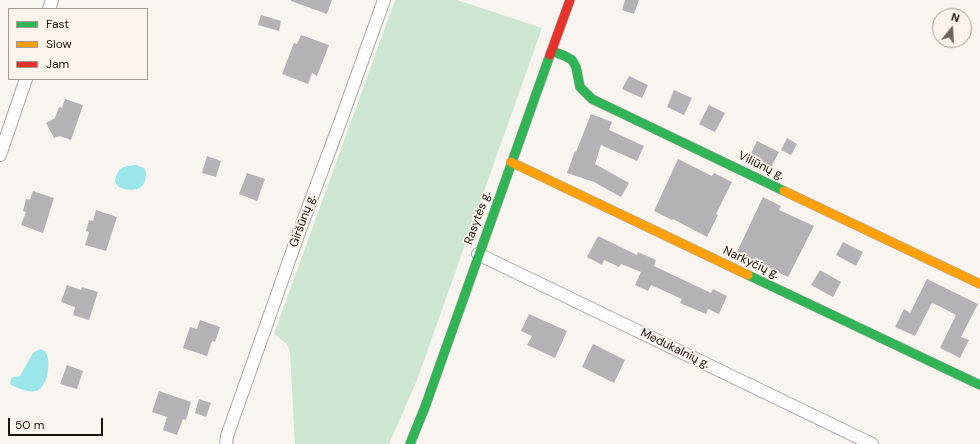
<!DOCTYPE html>
<meta charset="utf-8">
<style>
body{margin:0}
#map{position:relative;width:980px;height:444px;overflow:hidden;background:#f8f4f0;font-family:"DM Sans",sans-serif}
canvas{display:block}
.legend{position:absolute;left:8px;top:8px;width:140px;height:72px;box-sizing:border-box;background:#fcf4ec;border:1px solid #a29a93;margin:0;padding:5px 7px;list-style:none;font-size:12px;color:#1b140d}
.legend li{display:flex;align-items:center;gap:8px;height:20px}
.legend b{width:20px;border:1px solid #a29a93}
.north{position:absolute;left:932px;top:8px;width:40px;height:40px;box-sizing:border-box;background:#fcf4ec;border:1px solid #a29a93;border-radius:50%;rotate:18deg;font-size:11px;font-weight:700;line-height:16px;text-align:center;color:#1b140d}
.north::after{content:'';display:block;margin:auto;width:14px;height:18px;background:#68625c;clip-path:polygon(50% 0,100% 100%,50% 72%,0 100%)}
.scale{position:absolute;left:8px;top:418px;width:95px;height:18px;box-sizing:border-box;border:2px solid #1b140d;border-top:0;padding-left:5px;font-size:12px;line-height:14px;white-space:nowrap;color:#1b140d;-webkit-text-stroke:3px #fcf4ec;paint-order:stroke}
</style>
<div id="map">
<canvas width="980" height="444"></canvas>
<ul class="legend">
<li><b style="height:5px;background:#30b455"></b>Fast</li>
<li><b style="height:5px;background:#ff9f0a"></b>Slow</li>
<li><b style="height:5px;background:#e5322d"></b>Jam</li>
</ul>
<div class="north">N</div>
<div class="scale">50 m</div>
</div>
<script>
const ctx = document.querySelector('canvas').getContext('2d');
ctx.lineJoin = 'round';
function fill(path, color) {
  ctx.fillStyle = color;
  ctx.fill(path, 'evenodd');
}
function strokePath(path, color, width, dash) {
  ctx.strokeStyle = color;
  ctx.lineWidth = width;
  ctx.lineCap = dash ? 'butt' : 'round';
  ctx.setLineDash(dash || []);
  ctx.stroke(path);
}
function label(font, color, halo, rows, align = 'center') {
  ctx.font = font + ' "DM Sans",sans-serif';
  ctx.lineWidth = 3.5;
  ctx.setLineDash([]);
  ctx.textBaseline = 'middle';
  ctx.strokeStyle = halo;
  ctx.fillStyle = color;
  for (const [text, x, y, turn = 0] of rows) {
    ctx.save();
    ctx.translate(x, y);
    ctx.rotate((+turn || 0) * Math.PI / 180);
    ctx.textAlign = isNaN(turn) ? turn : align;
    if (halo) ctx.strokeText(text, 0, 0);
    ctx.fillText(text, 0, 0);
    ctx.restore();
  }
}
const green = new Path2D(`
 M 395,0 L 457,0 L 542,28 L 417,380 L 389,444 L 295,444 L 290,352 L 287,344 L 274,334 Z`);
const water = new Path2D(`
 M 136,165 L 144,168 L 146,172 C 146,177 145,184 141,187 C 137,191 124,190 119,187 C 117,185 116,183 115,182 C 117,168 123,166 136,165 Z
 M 40,349 L 45,351 C 52,360 48,388 36,391 C 28,393 18,388 11,385 L 10,383 C 11,376 14,377 20,376 L 33,353 Z`);
const building = new Path2D(`
 M 291,0 L 332,0 L 327,14 L 291,1 Z
 M 625,0 L 639,0 L 634,14 L 622,10 Z
 M 261,15 L 281,21 L 279,31 L 258,25 Z
 M 301,35 L 329,45 L 317,76 L 312,73 L 308,84 L 282,74 L 294,43 L 297,44 Z
 M 629,76 L 648,85 L 642,98 L 622,89 Z
 M 674,90 L 692,98 L 684,115 L 667,107 Z
 M 65,99 L 83,105 L 71,140 L 60,136 L 54,138 L 46,123 L 55,118 L 59,107 L 62,108 Z
 M 709,105 L 725,113 L 715,132 L 699,124 Z
 M 591,114 L 612,122 L 609,130 L 644,146 L 637,161 L 601,145 L 595,164 L 629,183 L 621,197 L 594,182 L 567,173 L 575,151 L 576,152 Z
 M 787,138 L 797,144 L 791,155 L 781,150 Z
 M 757,141 L 779,152 L 771,167 L 761,162 L 762,159 L 751,153 Z
 M 207,156 L 221,161 L 216,177 L 202,173 Z
 M 678,159 L 712,176 L 714,173 L 732,182 L 716,214 L 718,215 L 707,237 L 673,219 L 672,220 L 654,211 Z
 M 247,173 L 265,179 L 257,201 L 239,194 Z
 M 33,191 L 54,198 L 43,233 L 21,225 L 26,212 L 23,211 L 26,199 L 30,200 Z
 M 763,197 L 781,206 L 779,210 L 814,226 L 788,277 L 755,261 L 754,263 L 736,254 Z
 M 96,210 L 117,217 L 106,251 L 85,245 L 89,232 L 86,231 L 89,220 L 93,221 Z
 M 598,236 L 637,255 L 638,252 L 656,260 L 654,266 L 711,293 L 713,289 L 727,296 L 719,314 L 708,309 L 706,314 L 680,303 L 682,299 L 651,285 L 648,291 L 635,285 L 641,272 L 621,264 L 619,267 L 604,260 L 602,265 L 587,257 Z
 M 843,242 L 863,252 L 856,266 L 836,255 Z
 M 820,270 L 841,282 L 833,297 L 811,285 Z
 M 927,279 L 978,304 L 961,337 L 969,340 L 960,358 L 940,348 L 956,315 L 939,306 L 932,303 L 915,336 L 895,327 L 904,309 L 910,313 Z
 M 67,285 L 81,290 L 82,287 L 98,292 L 89,320 L 73,315 L 75,307 L 61,302 Z
 M 529,314 L 567,331 L 555,358 L 527,345 L 532,336 L 521,331 Z
 M 200,320 L 220,327 L 215,342 L 212,341 L 207,356 L 183,348 L 190,327 L 197,329 Z
 M 593,344 L 625,360 L 614,383 L 582,367 Z
 M 67,365 L 83,371 L 77,389 L 60,384 Z
 M 159,391 L 191,402 L 186,420 L 183,419 L 177,435 L 163,430 L 167,417 L 152,412 Z
 M 199,399 L 211,403 L 206,417 L 195,413 Z`);
const street = new Path2D(`
 M 49,9 L 52,0
 M 0,155 L 26,79
 M 478,254 L 872,444
 M 226,444 L 227,436 L 302,224 L 341,120 L 384,0`);
const fast = new Path2D(`
 M 552,51 L 565,56 L 572,60 L 576,67 L 580,87 L 592,99 L 784,191
 M 748,275 L 980,385
 M 410,444 L 425,407 L 550,55`);
const slow = new Path2D(`
 M 511,162 L 748,275
 M 784,191 L 980,284`);
const jam = new Path2D(`
 M 550,55 L 570,0`);
const streetNames = [
 ["Viliūnų g.",761,166,26],
 ["Rasytės g.",478,218,-70],
 ["Giršūnų g.",303,221,-70],
 ["Narkyčių g.",751,263,25],
 ["Medukalnių g.",675,349,26]
];
fill(green, '#cde6d1');
fill(water, '#9ae6eb');
fill(building, '#b4b2b5');
strokePath(street, '#aea9a4', 14);
strokePath(fast, '#aea9a4', 10);
strokePath(slow, '#aea9a4', 10);
strokePath(jam, '#aea9a4', 10);
strokePath(street, '#fefdfd', 12);
strokePath(fast, '#30b455', 9);
strokePath(slow, '#ff9f0a', 9);
strokePath(jam, '#e5322d', 9);
label('12px', '#1b140d', '#fcf4ec', streetNames);
</script>
